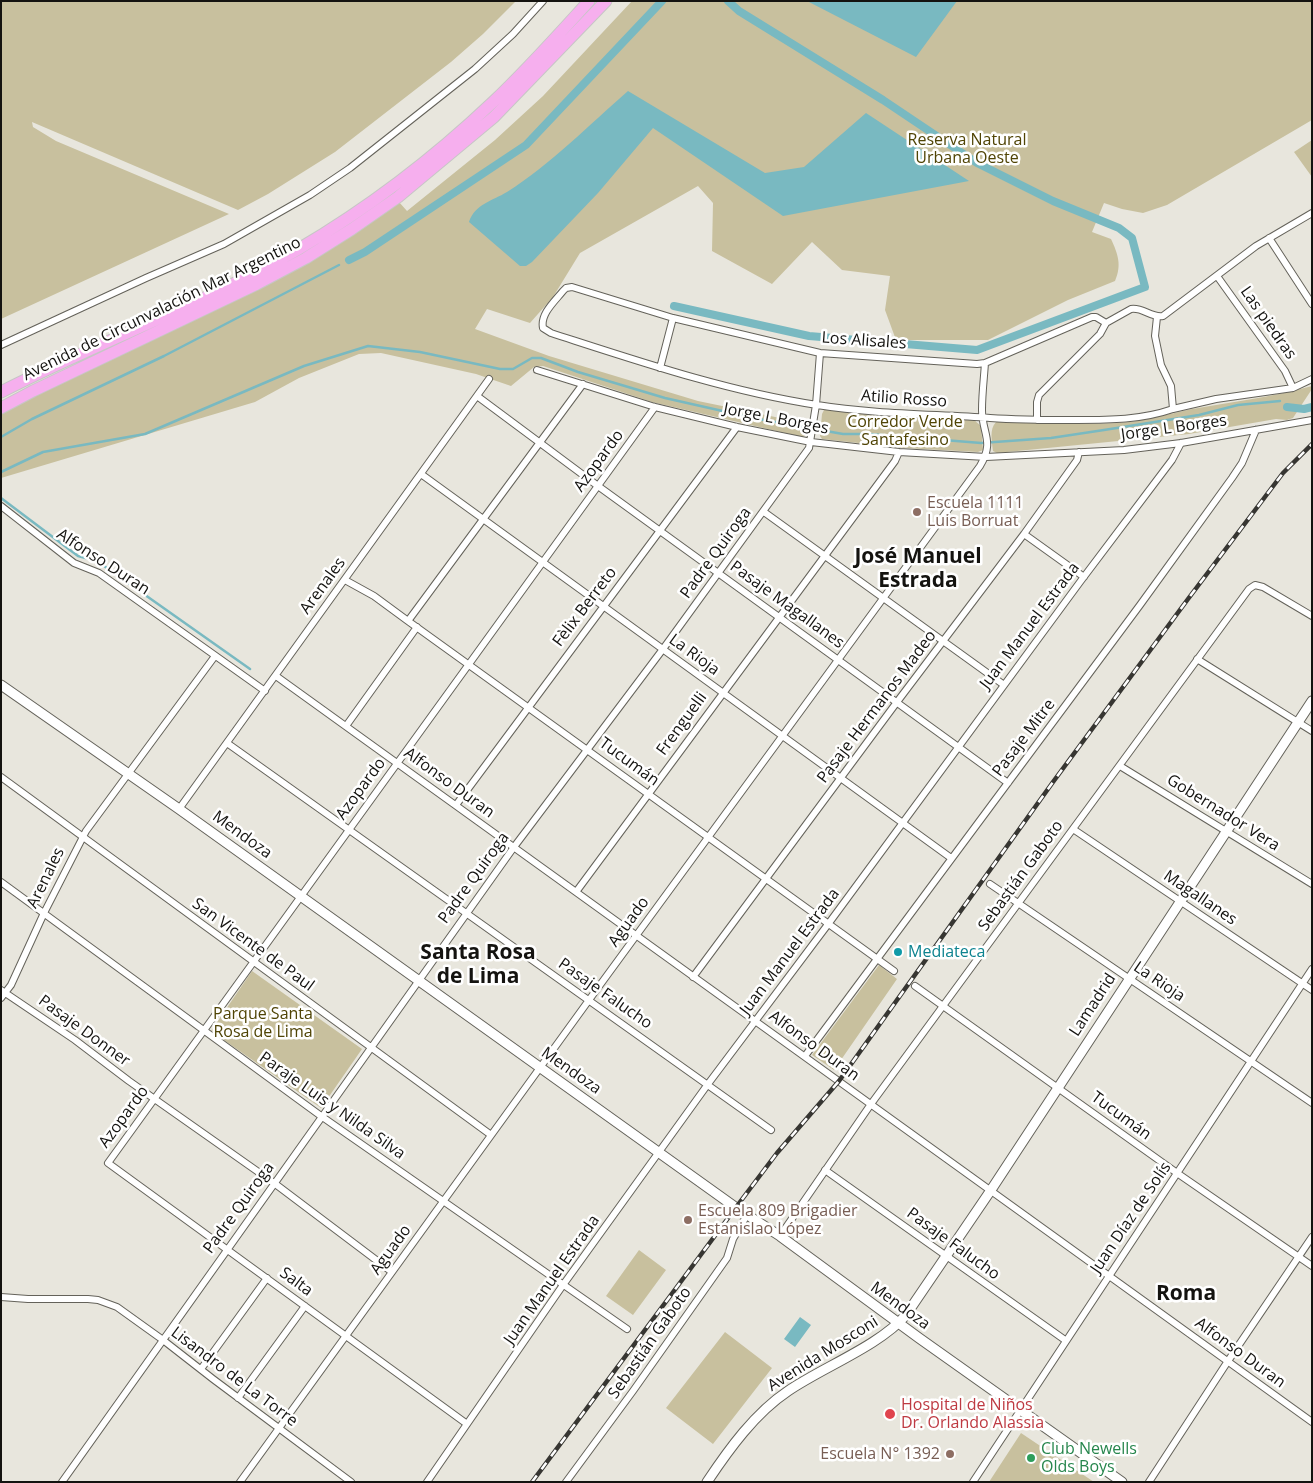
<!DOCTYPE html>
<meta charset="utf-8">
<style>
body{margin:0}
#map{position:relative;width:1313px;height:1483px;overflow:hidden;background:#e8e6dd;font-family:"Open Sans",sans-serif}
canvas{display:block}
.frame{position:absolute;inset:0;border:2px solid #141310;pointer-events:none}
</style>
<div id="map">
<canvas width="1313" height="1483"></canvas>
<div class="frame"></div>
</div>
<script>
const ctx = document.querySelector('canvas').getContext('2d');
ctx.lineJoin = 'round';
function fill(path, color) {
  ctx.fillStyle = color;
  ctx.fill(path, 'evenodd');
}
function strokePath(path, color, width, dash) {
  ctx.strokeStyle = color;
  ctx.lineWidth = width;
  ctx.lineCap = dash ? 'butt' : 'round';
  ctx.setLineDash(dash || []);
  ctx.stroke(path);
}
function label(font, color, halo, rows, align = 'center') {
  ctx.font = font + ' "Open Sans",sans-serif';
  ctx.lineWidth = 5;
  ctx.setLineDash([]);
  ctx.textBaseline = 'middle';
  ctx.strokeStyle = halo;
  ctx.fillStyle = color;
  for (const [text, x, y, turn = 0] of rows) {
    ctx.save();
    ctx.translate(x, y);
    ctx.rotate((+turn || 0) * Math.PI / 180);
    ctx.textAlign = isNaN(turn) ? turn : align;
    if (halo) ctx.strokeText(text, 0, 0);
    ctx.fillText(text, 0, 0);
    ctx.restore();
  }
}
const green = new Path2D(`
 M 1,1 L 516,1 L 483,34 L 451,62 L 335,152 L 268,194 L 238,210 L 32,122 L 33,127 L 56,141 L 229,214 L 1,319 Z
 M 632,1 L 1312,1 L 1312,120 L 1167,205 L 1143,213 L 1122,209 L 1104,203 L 1092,232 L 1111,239 C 1118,254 1122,265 1115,281 L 1068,300 L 988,340 L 896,340 L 885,310 L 890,276 L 842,270 L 812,242 L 772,284 L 712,251 L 713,203 L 698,186 L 580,253 L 553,297 L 530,323 L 487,309 L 475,329 L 549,356 L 698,401 L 804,423 L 805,436 L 802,437 L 652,402 L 543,366 L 534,367 L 511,386 L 476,374 L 381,353 L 359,354 L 299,378 L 255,402 L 1,478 L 1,414 L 399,202 L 407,211 L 495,140 L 543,96 Z
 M 1312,140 L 1312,177 L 1294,152 Z
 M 1312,386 L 1312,389 L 1293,418 L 1287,420 L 1276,419 L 1189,434 L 997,453 L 993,451 C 992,442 989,429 996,422 C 1036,422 1077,425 1118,423 C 1143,422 1167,414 1192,409 C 1232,402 1273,397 1312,386 Z
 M 830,409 L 974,420 L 981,426 L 983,450 L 978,452 L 904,448 L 822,439 L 820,436 L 822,414 L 824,410 Z
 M 879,965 L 897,979 L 834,1070 L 812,1055 Z
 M 252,971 L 362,1049 L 321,1108 L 211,1031 Z
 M 639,1250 L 666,1270 L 633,1315 L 606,1296 Z
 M 725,1332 L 772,1368 L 713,1444 L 666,1408 Z
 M 1021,1433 L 1094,1482 L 989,1482 Z`);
const water = new Path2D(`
 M 807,1 L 957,1 L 916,57 Z
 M 628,91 L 765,173 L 804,167 L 866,113 L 969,181 L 783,216 L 653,128 L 598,193 L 532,262 L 526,266 L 520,266 L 469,222 C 475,204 492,201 507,192 C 551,164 589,125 628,91 Z
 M 800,1317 L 811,1325 L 795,1347 L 784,1339 Z`);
const stream = new Path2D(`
 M 1,437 L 32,419 L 164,356 L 339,265
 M 1,472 L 43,452 L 145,434 L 304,366 L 368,346 L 420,352 L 500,369 L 513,369 L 532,358 L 541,358 L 578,372 L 665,398 L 758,419 L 843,434 L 869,434 L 981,443 L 1051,438 L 1104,430 L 1199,415 L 1238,405 L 1280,401
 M 1,498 L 78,556 L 97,561 L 250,669`);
const canal = new Path2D(`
 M 349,260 L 365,252 L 526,145 L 662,1
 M 674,306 L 809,336 L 977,350 L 1145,287 L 1132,238 L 1119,228 L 1053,201 L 977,163 L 883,100 L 739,11 L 728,1
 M 1287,407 L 1304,409 L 1312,407`);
const street = new Path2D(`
 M 1269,238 L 1312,304
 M 1217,276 L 1285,371 L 1293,388
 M 1157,317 L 1155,336 L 1161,365 L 1171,386 L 1173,409 C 1141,420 1110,420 1077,420 C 1048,420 1019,420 990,418 C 932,414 874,414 817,405 C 726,391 638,361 551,333 L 543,328 C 540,314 555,301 563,291 L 566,288 L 572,287 L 673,318 L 820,353 L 977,364 L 985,363 L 1092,317 L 1096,317 L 1106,323 L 1131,309 C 1143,307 1151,318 1163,316 L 1256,246 L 1312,213
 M 1,345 L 146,278 L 224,244 L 310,195 L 350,168 L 475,69 L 513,34 L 543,1
 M 660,368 L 673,318
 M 537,370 L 655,407 L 737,427 L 811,442 L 899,452 L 986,457 L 1124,450 L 1181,443 L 1312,420
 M 477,396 L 598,486 L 1008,783
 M 1173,409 L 1216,399 L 1293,388 L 1312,379
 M 1037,420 L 1037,402 L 1039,395 L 1100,334 L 1106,323
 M 421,474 L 951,858
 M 1,506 L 74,563 L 99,573 L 265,691
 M 764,512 L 1004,685
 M 1024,534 L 1084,577
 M 345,580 L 374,596 L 408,621 L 894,971
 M 408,621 L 583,384
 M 1197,659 L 1312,731
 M 276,676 L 1312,1422
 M 346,726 L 417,627
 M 227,743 L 771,1130
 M 1120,766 L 1312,884
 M 1,777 L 491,1135
 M 456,805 L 737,427
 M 179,809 L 489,379
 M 1073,829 L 1312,990
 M 1,882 L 321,1116 L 627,1329
 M 990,884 L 1312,1103
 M 576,892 L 895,461 L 899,452
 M 693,977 L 897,702 L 1024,534 L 1077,460 L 1079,452
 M 915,986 L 1177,1173 L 1312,1266
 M 1,990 L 75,1040 L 129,1081 L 274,1183 L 392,1272
 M 1,998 L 11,985 L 44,913 L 86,831 L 215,656
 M 805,1056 L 1140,605 L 1232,478 L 1242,463 L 1256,430
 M 825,1170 L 1065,1340
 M 780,1236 L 871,1104 L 1249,589 L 1255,585 L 1263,587 L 1312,616
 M 1,1297 L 28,1299 L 88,1299 L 98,1300 L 117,1307 L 163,1340 L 213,1379 L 351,1482
 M 201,1369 L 267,1278
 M 238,1398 L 305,1306
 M 467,1424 L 108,1163 L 655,407
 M 62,1482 L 514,847 L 663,649 L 809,448 L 816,405 L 820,353
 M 240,1482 L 589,1000 L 980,466 C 995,441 982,434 982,410 C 982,394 984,378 985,363
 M 427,1482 L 563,1285 L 708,1084 L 829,923 L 1080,582 L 1172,460 L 1181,443
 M 566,1482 L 633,1391 L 727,1258 L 733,1239 L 747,1215
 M 973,1482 L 1312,969
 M 1149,1482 L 1228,1361 L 1312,1237`);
const secondary = new Path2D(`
 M 1,685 L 179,809 L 735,1207 L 780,1236 L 919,1338 L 1122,1482
 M 707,1482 C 729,1449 755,1413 788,1391 C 823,1367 879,1346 906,1315 L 991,1190 L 1312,701`);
const highway = new Path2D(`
 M 1,392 C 98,342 202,305 297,250 C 367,209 434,158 493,102 C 527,70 558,35 589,1
 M 1,408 L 33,391 L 257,284 L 306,258 L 352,229 L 398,197 L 494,117 L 606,1`);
const rail = new Path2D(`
 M 532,1482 L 740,1202 L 777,1153 L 839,1081 L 1053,782 L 1188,599 L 1283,473 L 1312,444`);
const markers = [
 [917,512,5,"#8d6e63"],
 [898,952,5,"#0f9aa8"],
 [688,1220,5,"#8d6e63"],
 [890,1414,6,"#e0444e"],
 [950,1454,5,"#8d6e63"],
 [1031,1458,5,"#2e9e5b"]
];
const parkNames = [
 ["Reserva Natural",967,140],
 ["Urbana Oeste",967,158],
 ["Corredor Verde",905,422],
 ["Santafesino",905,440],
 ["Parque Santa",263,1014],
 ["Rosa de Lima",263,1032]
];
const streetNames = [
 ["Avenida de Circunvalación Mar Argentino",162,309,-26],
 ["Las piedras",1268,323,55],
 ["Los Alisales",864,341,4],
 ["Atilio Rosso",904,399,4],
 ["Jorge L Borges",776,419,11],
 ["Jorge L Borges",1174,428,-8],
 ["Azopardo",599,461,-54],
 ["Padre Quiroga",716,553,-54],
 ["Alfonso Duran",103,562,33],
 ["Arenales",323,586,-54],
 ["Pasaje Magallanes",787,605,36],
 ["Fèlix Berreto",585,607,-53],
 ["Juan Manuel Estrada",1030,626,-53],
 ["La Rioja",694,655,36],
 ["Pasaje Hermanos Madeo",877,707,-53],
 ["Frenguelli",682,724,-54],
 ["Pasaje Mitre",1024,738,-53],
 ["Tucumán",629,762,36],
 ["Alfonso Duran",449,783,36],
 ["Azopardo",361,789,-54],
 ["Gobernador Vera",1223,813,32],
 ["Mendoza",242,835,36],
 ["Sebastián Gaboto",1021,876,-54],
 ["Arenales",46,878,-64],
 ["Padre Quiroga",474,878,-54],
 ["Magallanes",1200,898,34],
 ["Aguado",629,922,-54],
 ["San Vicente de Paul",253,945,36],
 ["Juan Manuel Estrada",790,952,-53],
 ["La Rioja",1159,982,34],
 ["Pasaje Falucho",605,994,35],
 ["Lamadrid",1093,1005,-57],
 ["Pasaje Donner",84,1031,36],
 ["Alfonso Duran",814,1046,36],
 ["Mendoza",571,1071,35],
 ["Paraje Luis y Nilda Silva",332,1106,35],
 ["Tucumán",1121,1116,36],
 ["Azopardo",124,1117,-54],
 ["Padre Quiroga",239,1208,-54],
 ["Juan Díaz de Solís",1131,1218,-56],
 ["Pasaje Falucho",953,1244,36],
 ["Aguado",391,1250,-54],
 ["Juan Manuel Estrada",552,1280,-55],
 ["Salta",296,1282,36],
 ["Mendoza",900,1306,36],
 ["Sebastián Gaboto",650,1343,-55],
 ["Alfonso Duran",1240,1353,36],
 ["Avenida Mosconi",823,1354,-32],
 ["Lisandro de La Torre",234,1377,37]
];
const educationNames = [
 ["Escuela 1111",927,503],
 ["Luis Borruat",927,521],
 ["Escuela 809 Brigadier",698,1211],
 ["Estanislao López",698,1229],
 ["Escuela N° 1392",940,1454,"right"]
];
const cultureNames = [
 ["Mediateca",908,952]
];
const healthNames = [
 ["Hospital de Niños",901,1405],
 ["Dr. Orlando Alassia",901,1423]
];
const leisureNames = [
 ["Club Newells",1041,1449],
 ["Olds Boys",1041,1467]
];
const districtNames = [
 ["José Manuel",918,557],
 ["Estrada",918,581],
 ["Santa Rosa",478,953],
 ["de Lima",478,977],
 ["Roma",1186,1294]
];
fill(green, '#c8c09e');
fill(water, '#79b9c1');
strokePath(stream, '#79b9c1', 2.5);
strokePath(canal, '#79b9c1', 8);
strokePath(street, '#64625a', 8);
strokePath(secondary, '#64625a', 11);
strokePath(highway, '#c7c6c6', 13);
strokePath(street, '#fff', 6);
strokePath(secondary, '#fff', 9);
strokePath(highway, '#f6afee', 11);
strokePath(rail, '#373632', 4.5);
strokePath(rail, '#fff', 2.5, [8]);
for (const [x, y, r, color] of markers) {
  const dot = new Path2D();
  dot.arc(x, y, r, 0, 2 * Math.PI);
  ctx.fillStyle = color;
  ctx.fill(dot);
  strokePath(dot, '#fff', 2);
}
label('16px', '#504405', '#fff', parkNames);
label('16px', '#141310', '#fff', streetNames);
label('16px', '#785e54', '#fff', educationNames, 'left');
label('16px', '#0d838f', '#fff', cultureNames, 'left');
label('16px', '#be3a42', '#fff', healthNames, 'left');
label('16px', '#27864d', '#fff', leisureNames, 'left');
label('bold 21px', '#141310', '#fff', districtNames);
</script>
